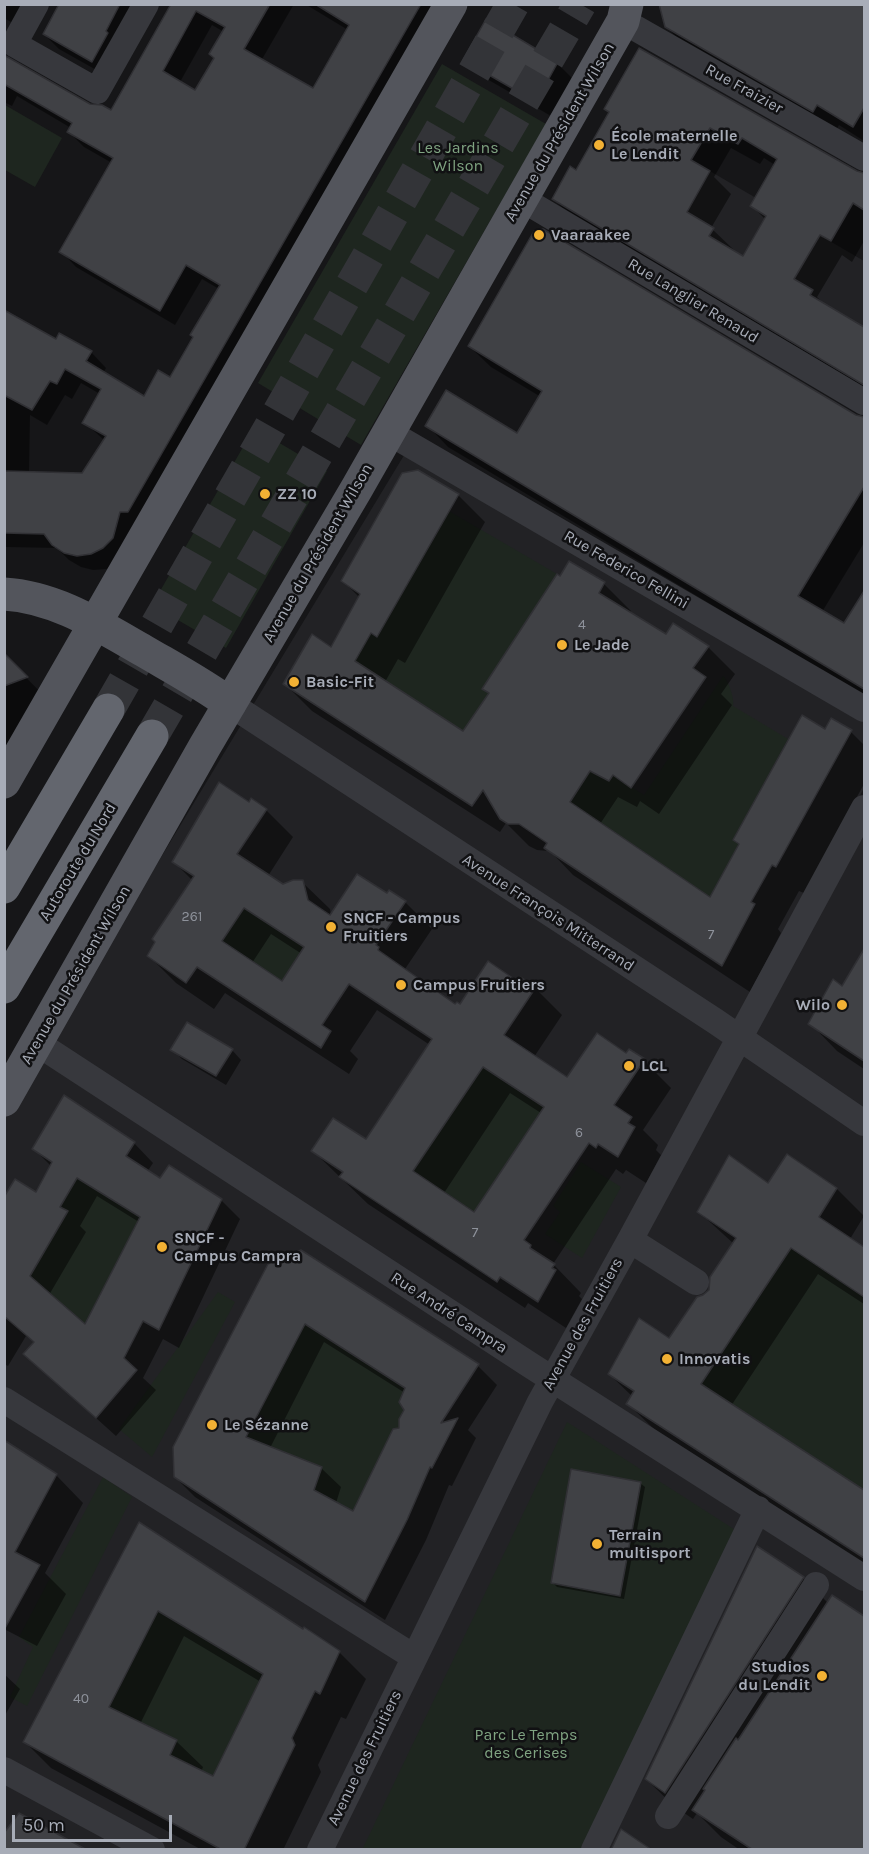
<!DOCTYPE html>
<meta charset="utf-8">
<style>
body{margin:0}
#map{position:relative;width:869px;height:1854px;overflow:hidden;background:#161618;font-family:Karla,sans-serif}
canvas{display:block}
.frame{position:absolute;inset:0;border:6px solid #a8adb8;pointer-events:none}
.scale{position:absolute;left:12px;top:1815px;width:160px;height:27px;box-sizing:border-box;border:3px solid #a8adb8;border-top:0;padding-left:8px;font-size:18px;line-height:21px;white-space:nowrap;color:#a8adb8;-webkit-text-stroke:4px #111113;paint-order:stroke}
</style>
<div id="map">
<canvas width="869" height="1854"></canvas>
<div class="frame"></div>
<div class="scale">50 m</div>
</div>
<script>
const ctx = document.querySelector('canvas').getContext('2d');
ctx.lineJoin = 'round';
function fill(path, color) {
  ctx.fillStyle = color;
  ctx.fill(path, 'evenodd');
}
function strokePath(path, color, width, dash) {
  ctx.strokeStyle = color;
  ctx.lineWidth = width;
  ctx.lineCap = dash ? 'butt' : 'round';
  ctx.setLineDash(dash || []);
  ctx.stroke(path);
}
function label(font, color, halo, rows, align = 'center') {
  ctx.font = font + ' Karla,sans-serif';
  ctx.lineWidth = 5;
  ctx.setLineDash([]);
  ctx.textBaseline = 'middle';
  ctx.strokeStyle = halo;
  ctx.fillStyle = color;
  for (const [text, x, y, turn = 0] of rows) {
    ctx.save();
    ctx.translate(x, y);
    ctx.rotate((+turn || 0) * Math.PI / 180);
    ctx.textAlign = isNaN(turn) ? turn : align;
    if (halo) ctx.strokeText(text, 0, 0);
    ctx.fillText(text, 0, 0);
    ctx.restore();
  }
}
const built = new Path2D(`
 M 691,160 L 864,261 L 864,339 L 617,195 Z
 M 409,447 L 864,715 L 864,788 L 850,815 L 864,824 L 864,1849 L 5,1849 L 4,1117 Z`);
const green = new Path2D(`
 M 442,64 L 546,124 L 361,445 L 258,383 Z
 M 5,105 L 62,138 L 35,187 L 5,170 Z
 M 254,428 L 327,471 L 226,648 L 152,605 Z
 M 449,511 L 557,574 L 483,689 L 489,693 L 479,707 L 497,753 L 355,661 L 371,633 L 377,636 Z
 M 723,676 C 728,679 735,700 733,706 L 788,739 L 733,840 L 739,844 L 710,897 L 570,802 L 590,771 L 604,779 L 613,775 L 644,795 Z
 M 244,908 L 304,947 L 282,981 L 222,941 Z
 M 483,1067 L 544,1107 L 474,1212 L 413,1171 Z
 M 581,1162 L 621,1187 L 582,1258 L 545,1234 L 560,1212 L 553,1206 Z
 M 70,1173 L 140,1217 L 85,1324 L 30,1276 L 67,1211 L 53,1203 L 63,1202 L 74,1183 L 67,1179 Z
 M 791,1248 L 864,1297 L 864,1490 L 701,1384 L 762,1293 L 752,1286 L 767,1284 Z
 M 218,1292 L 235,1302 L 152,1457 L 119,1429 Z
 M 305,1324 L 405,1388 L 399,1402 L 403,1409 L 405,1426 L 393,1430 L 353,1511 L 301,1482 L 302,1479 L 316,1484 L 322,1467 L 260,1442 L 254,1455 L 241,1448 Z
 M 567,1422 L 740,1533 L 589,1849 L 362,1850 Z
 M 103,1477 L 132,1497 L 27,1706 L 10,1697 L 33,1647 L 19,1637 Z
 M 158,1611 L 169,1618 L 171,1615 L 181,1625 L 263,1674 L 213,1776 L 170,1755 L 177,1740 L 126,1715 L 102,1722 Z`);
const shadow = new Path2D(`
 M 4,4 L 36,4 L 23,29 L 4,18 Z
 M 65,4 L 144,4 L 107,76 L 59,49 L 44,34 Z
 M 173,4 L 294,4 L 261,61 L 313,90 L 348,30 L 305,4 L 444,4 L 118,563 L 107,569 L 93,570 L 81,567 L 69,560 L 57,548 L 6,547 L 4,545 L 4,324 L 91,352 L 106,368 L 103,373 L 144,398 L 170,379 L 219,289 L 202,279 L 175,325 L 76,267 L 61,251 L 112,163 L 84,147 L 69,132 L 71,128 L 17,96 L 12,106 L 4,102 L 4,54 L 14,63 L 89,106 L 112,112 ZM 212,25 L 224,32 L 215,59 L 196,92 L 180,82 ZM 81,383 L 100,394 L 84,422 L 104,440 L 83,475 L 29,473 L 30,415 L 47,425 L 65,395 L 72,399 Z
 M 666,4 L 864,4 L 864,141 L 839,125 L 835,132 L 688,48 L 666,27 Z
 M 487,22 L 557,63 L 572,78 L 551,116 L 480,75 L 465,60 Z
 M 640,50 L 856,172 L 864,174 L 864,241 L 852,262 L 842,255 L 817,297 L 827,307 L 864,329 L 864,392 L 575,220 L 553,199 L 576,172 L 611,113 ZM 731,148 L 760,164 L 764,158 L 775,165 L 752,206 L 766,220 L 743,258 L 733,252 L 734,250 L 711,228 L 731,194 L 714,177 Z
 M 469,346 L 864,418 L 864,543 L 822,612 L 845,626 L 864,593 L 864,696 L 448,447 L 427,425 L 518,435 L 541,397 L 491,367 Z
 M 458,495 L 485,522 L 405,663 L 398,659 L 385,682 L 463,733 L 490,694 L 484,689 L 570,563 L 604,584 L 631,611 L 630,614 L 667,636 L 708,647 L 735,674 L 721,694 L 732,705 L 659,814 L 640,801 L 637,807 L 618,797 L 600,824 L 711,899 L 740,845 L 735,840 L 825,731 L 832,720 L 851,732 L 864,745 L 864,784 L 804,893 L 799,891 L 778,929 L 781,933 L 750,992 L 573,875 L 553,854 L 548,851 L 537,850 L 529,846 L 506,823 L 500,832 L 312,711 L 285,684 L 332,649 L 360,598 L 343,581 Z
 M 4,655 L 53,705 L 4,789 Z
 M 266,810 L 293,837 L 268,876 L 283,886 L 302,882 L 330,909 L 331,916 L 387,896 L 405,902 L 432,929 L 405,969 L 456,1006 L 518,983 L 535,988 L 562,1015 L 534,1057 L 568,1079 L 626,1055 L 644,1061 L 671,1088 L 643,1130 L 658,1145 L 656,1150 L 661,1155 L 646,1183 L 626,1170 L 623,1174 L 616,1169 L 553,1264 L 581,1293 L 579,1296 L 582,1299 L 566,1328 L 528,1303 L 525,1308 L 368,1204 L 313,1151 L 366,1141 L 430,1045 L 377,1010 L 350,1051 L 358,1059 L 349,1074 L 225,993 L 214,1009 L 176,983 L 149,956 L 193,881 L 174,862 ZM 271,934 L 302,954 L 283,983 L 252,963 ZM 510,1093 L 541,1113 L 474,1214 L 444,1193 Z
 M 864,952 L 864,1069 L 837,1051 L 810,1023 L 842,988 Z
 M 172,1049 L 232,1050 L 241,1060 L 226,1085 L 182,1059 Z
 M 134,1143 L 153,1163 L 147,1172 L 160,1180 L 221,1200 L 240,1219 L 179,1348 L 163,1339 L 143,1378 L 156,1390 L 116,1436 L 25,1354 L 35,1343 L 26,1336 L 8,1366 L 4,1364 L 4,1200 L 37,1194 L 52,1167 L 34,1149 ZM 97,1196 L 139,1222 L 85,1327 L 49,1295 L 86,1232 L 80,1226 Z
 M 788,1156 L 837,1189 L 864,1216 L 850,1239 L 864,1248 L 864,1304 L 818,1274 L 731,1406 L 864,1492 L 864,1568 L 656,1431 L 628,1404 L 633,1397 L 609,1374 L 670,1340 L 710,1290 L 734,1244 L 699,1212 L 769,1185 Z
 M 301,1251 L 478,1366 L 497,1385 L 468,1430 L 476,1438 L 452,1486 L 449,1485 L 426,1540 L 385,1620 L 195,1497 L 175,1477 ZM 324,1342 L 405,1393 L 406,1410 L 401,1429 L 354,1513 L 336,1503 L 341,1487 L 321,1468 L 270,1448 Z
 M 4,1446 L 56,1475 L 83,1503 L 45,1573 L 66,1594 L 37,1646 L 4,1629 Z
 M 640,1483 L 645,1487 L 624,1599 L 557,1587 L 553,1583 Z
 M 139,1524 L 303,1631 L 304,1629 L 339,1652 L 366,1679 L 346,1719 L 341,1717 L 318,1765 L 321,1772 L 283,1850 L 202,1850 L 51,1768 L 25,1742 ZM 184,1636 L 261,1682 L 214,1778 L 201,1772 L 203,1767 L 176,1741 L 140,1724 Z
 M 803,1578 L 828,1603 L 832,1597 L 864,1618 L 864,1850 L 740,1850 L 721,1837 L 697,1813 L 693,1819 L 674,1806 L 646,1779 Z
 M 4,1674 L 20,1689 L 4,1717 Z`);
const building = new Path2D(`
 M 59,4 L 120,4 L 106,31 L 108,33 L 92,62 L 43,34 Z
 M 171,4 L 270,4 L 244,49 L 313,88 L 349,25 L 315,4 L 421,4 L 128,512 L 120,512 L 113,538 L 103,548 L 91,554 L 77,556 L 64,553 L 52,545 L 44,534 L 4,533 L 4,471 L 82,473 L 106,436 L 82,423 L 101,389 L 65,369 L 57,384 L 50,381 L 32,410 L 4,395 L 4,310 L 56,339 L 59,333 L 92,351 L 86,361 L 144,396 L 158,370 L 170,377 L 193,337 L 190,335 L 220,285 L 186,265 L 160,311 L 59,252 L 113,158 L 67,132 L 72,123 L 4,84 L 4,55 L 90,104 L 102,105 L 111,110 ZM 196,11 L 225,27 L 209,54 L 214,58 L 195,90 L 163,71 Z
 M 659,4 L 864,4 L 864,108 L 853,127 L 817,105 L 813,112 L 665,27 Z
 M 486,19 L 558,62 L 536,102 L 463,60 Z
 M 639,48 L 857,171 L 864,173 L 864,210 L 853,203 L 831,241 L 820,235 L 794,279 L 813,290 L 810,295 L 864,327 L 864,385 L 552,199 L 570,166 L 576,170 L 609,112 L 604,109 ZM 710,128 L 738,144 L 742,138 L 777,159 L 750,206 L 766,216 L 743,256 L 709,236 L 714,228 L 687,212 L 710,171 L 691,160 Z
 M 543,229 L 856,415 L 864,417 L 864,487 L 798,596 L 844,623 L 864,591 L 864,689 L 425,426 L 446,390 L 517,433 L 542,391 L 468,346 L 534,231 Z
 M 418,470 L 459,494 L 377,637 L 371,633 L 355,661 L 463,731 L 489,693 L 482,689 L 557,574 L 560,576 L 569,561 L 605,582 L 599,593 L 666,634 L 673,623 L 709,646 L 693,668 L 706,677 L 631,788 L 613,775 L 609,781 L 590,771 L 570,802 L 710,897 L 739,844 L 733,840 L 802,715 L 825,729 L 831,718 L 852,730 L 776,867 L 772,865 L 751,902 L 755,904 L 722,966 L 544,848 L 547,843 L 519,824 L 508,824 L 500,819 L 483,790 L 472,806 L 283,684 L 312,634 L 331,647 L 360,594 L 341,581 L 402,473 Z
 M 4,653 L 28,677 L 4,686 Z
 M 219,782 L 249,802 L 251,798 L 267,809 L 237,854 L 283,884 L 293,880 L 303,880 L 308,900 L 330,915 L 357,874 L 387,893 L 389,890 L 406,901 L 376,945 L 379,947 L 378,950 L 455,1004 L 457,1002 L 460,1004 L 488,961 L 517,981 L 520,977 L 536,987 L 504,1035 L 567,1077 L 597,1033 L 626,1053 L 629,1049 L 645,1059 L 614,1105 L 632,1117 L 628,1123 L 635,1127 L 618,1157 L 598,1144 L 596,1148 L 589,1143 L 524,1240 L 531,1245 L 530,1248 L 555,1264 L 552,1268 L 556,1270 L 538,1302 L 500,1277 L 497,1282 L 339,1177 L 343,1172 L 311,1151 L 333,1118 L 366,1139 L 432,1039 L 349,984 L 322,1025 L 331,1031 L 321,1048 L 197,967 L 186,983 L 147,956 L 155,942 L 152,939 L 194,876 L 172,862 ZM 244,908 L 304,947 L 282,981 L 222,941 ZM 483,1067 L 544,1107 L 474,1212 L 413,1171 Z
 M 864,949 L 864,1061 L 808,1024 L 833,979 L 842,986 Z
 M 187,1022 L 233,1049 L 216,1076 L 170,1050 Z
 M 64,1095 L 135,1142 L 126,1156 L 160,1178 L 169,1165 L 222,1199 L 159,1330 L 143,1321 L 124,1358 L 137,1370 L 96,1418 L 23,1354 L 34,1342 L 4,1316 L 4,1197 L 15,1179 L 36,1192 L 52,1162 L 32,1149 ZM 77,1178 L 140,1217 L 85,1324 L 30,1276 L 68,1211 L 60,1207 Z
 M 787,1154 L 837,1188 L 819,1217 L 864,1247 L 864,1297 L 791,1248 L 701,1384 L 864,1490 L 864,1558 L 626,1404 L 634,1391 L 608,1374 L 639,1318 L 669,1338 L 697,1297 L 703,1295 L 709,1290 L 710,1277 L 736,1238 L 697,1212 L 729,1155 L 768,1183 Z
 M 301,1250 L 479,1364 L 441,1423 L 458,1418 L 432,1468 L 430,1467 L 407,1520 L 365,1602 L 174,1477 L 173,1447 L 268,1264 ZM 305,1324 L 405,1388 L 399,1402 L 404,1410 L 399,1419 L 399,1428 L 393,1429 L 353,1511 L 314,1490 L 322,1467 L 246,1437 Z
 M 4,1440 L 57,1474 L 15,1552 L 40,1565 L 4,1630 Z
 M 571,1469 L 641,1482 L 620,1596 L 551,1583 Z
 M 139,1522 L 303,1629 L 304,1627 L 340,1651 L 320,1694 L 315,1691 L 292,1738 L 295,1745 L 244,1850 L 222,1850 L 23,1742 ZM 158,1611 L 263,1674 L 213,1776 L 170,1755 L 177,1740 L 109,1707 Z
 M 757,1546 L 804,1577 L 665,1793 L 645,1779 Z
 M 832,1595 L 864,1616 L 864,1850 L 753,1850 L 692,1810 L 705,1790 L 703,1789 L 736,1738 L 738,1740 Z
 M 19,1813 L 87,1850 L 4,1850 L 4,1833 Z
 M 621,1829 L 652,1850 L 611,1850 Z`);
const highwayTunnel = new Path2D(`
 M 108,710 L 513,4
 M 152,736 L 580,4`);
const minor = new Path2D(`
 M 36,4 L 14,44 L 97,91 L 146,4
 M 623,21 L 864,158
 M 522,199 L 864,402
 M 388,432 L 864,709
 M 230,704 L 715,1021 L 864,1123
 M 37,1043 L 530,1365 L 864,1578
 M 630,1240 L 696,1282
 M 4,1400 L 414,1657
 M 4,1770 L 152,1850
 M 668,1816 L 816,1585
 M 320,1850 L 540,1402 L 630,1240 L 864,808
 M 594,1850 L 758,1509`);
const major = new Path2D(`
 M 4,594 C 56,597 100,626 144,651 C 173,668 203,684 230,704
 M 4,782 L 451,4
 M 4,1100 L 205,746 L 357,488 L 623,21 L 627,4`);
const highway = new Path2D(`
 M 4,887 L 108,710
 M 4,987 L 152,736`);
const markers = [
 [599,145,6,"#f2b134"],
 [539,235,6,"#f2b134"],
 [265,494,6,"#f2b134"],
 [562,645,6,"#f2b134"],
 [294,682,6,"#f2b134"],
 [331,927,6,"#f2b134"],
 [401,985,6,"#f2b134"],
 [842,1005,6,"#f2b134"],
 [629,1066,6,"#f2b134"],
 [162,1247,6,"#f2b134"],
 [667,1359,6,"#f2b134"],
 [212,1425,6,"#f2b134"],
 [597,1544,6,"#f2b134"],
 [822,1676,6,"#f2b134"]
];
const numberNames = [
 ["4",582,625],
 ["261",192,917],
 ["7",711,935],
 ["6",579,1133],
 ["7",475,1233],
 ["40",81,1699]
];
const streetNames = [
 ["Rue Fraizier",744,89,29],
 ["Avenue du Président Wilson",560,132,-60],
 ["Rue Langlier Renaud",693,301,31],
 ["Avenue du Président Wilson",318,553,-60],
 ["Rue Federico Fellini",626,570,30],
 ["Autoroute du Nord",78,862,-59],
 ["Avenue François Mitterrand",548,913,33],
 ["Avenue du Président Wilson",76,975,-60],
 ["Rue André Campra",449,1313,33],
 ["Avenue des Fruitiers",583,1324,-61],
 ["Avenue des Fruitiers",365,1758,-64]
];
const poiNames = [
 ["École maternelle",611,136],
 ["Le Lendit",611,154],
 ["Vaaraakee",551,235],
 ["ZZ 10",277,494],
 ["Le Jade",574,645],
 ["Basic-Fit",306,682],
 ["SNCF - Campus",343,918],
 ["Fruitiers",343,936],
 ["Campus Fruitiers",413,985],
 ["Wilo",830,1005,"right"],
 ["LCL",641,1066],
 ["SNCF -",174,1238],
 ["Campus Campra",174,1256],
 ["Innovatis",679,1359],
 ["Le Sézanne",224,1425],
 ["Terrain",609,1535],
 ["multisport",609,1553],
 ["Studios",810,1667,"right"],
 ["du Lendit",810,1685,"right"]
];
const parkNames = [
 ["Les Jardins",458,148],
 ["Wilson",458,166],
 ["Parc Le Temps",526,1735],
 ["des Cerises",526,1753]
];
fill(built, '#222225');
fill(green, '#1e261f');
fill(shadow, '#0007');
fill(building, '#404145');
strokePath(building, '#303034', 1.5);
strokePath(highwayTunnel, '#333438', 33, [33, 16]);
strokePath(minor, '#37383d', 26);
strokePath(major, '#53555c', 33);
strokePath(highway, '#63666e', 33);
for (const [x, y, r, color] of markers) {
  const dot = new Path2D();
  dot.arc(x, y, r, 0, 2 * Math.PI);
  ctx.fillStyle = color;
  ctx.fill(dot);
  strokePath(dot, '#111113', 2);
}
label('14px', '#8e929b', null, numberNames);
label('16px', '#a8adb8', '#111113', streetNames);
label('bold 16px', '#a8adb8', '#111113', poiNames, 'left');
label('16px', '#7fa381', '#111113', parkNames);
</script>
